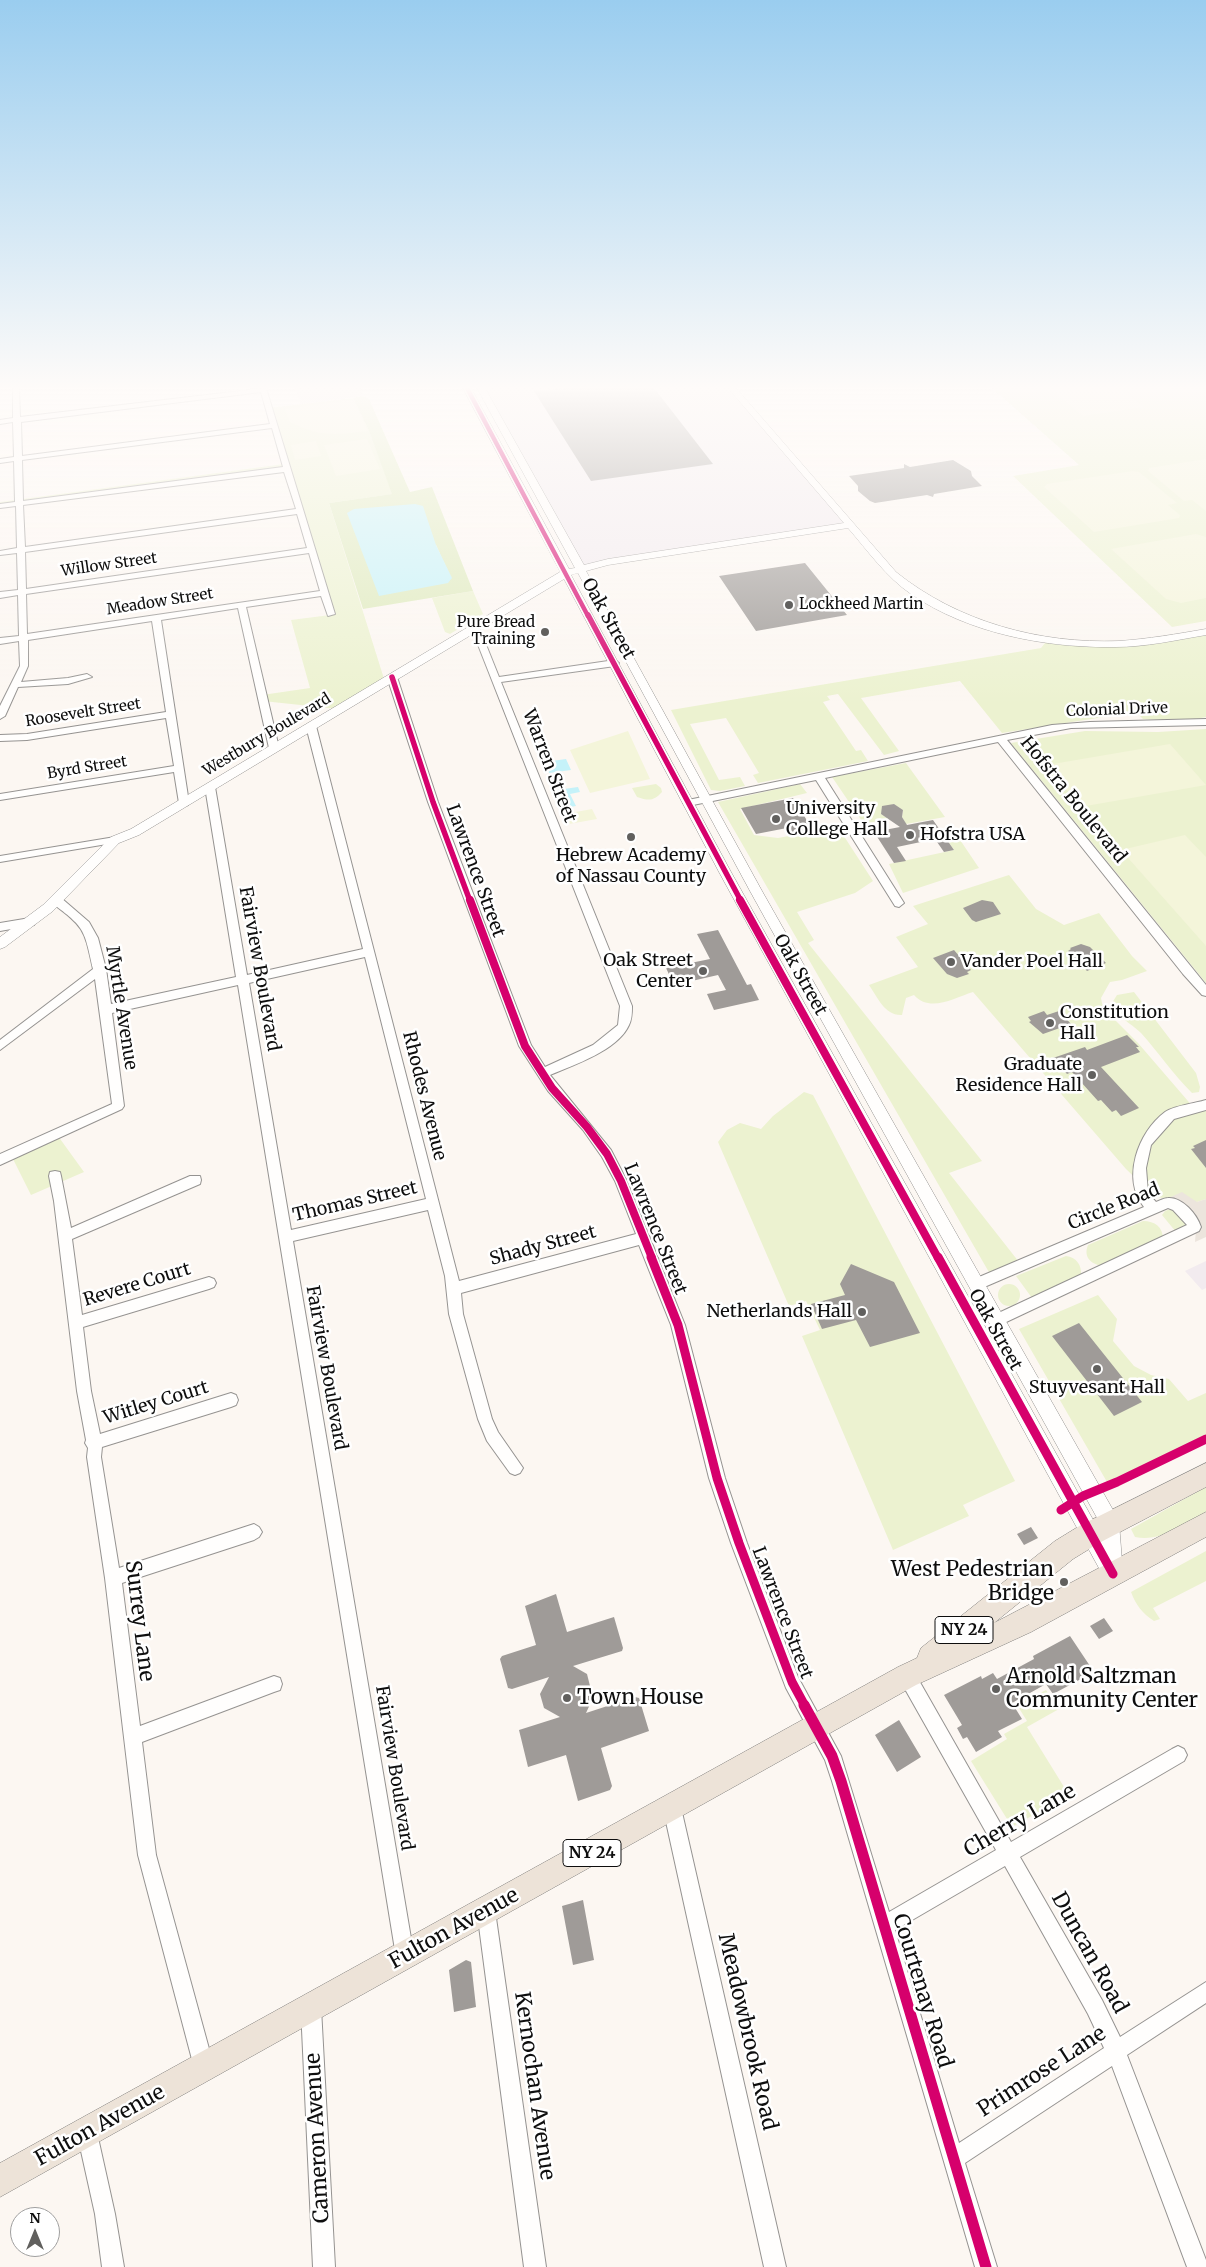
<!DOCTYPE html>
<style>
body{margin:0}
#map{position:relative;width:1206px;height:2267px;overflow:hidden;background:#fcf7f2;font-family:Merriweather,serif}
canvas{display:block}
.north{position:absolute;left:10px;top:2207px;width:50px;height:50px;box-sizing:border-box;background:#fff;border:1px solid #9f9f9f;border-radius:50%;rotate:0deg;font-size:14px;font-weight:700;line-height:20px;text-align:center;color:#0e0e0e}
.north::after{content:'';display:block;margin:auto;width:18px;height:22px;background:#61605e;clip-path:polygon(50% 0,100% 100%,50% 72%,0 100%)}
</style>
<div id="map">
<canvas width="1206" height="2267"></canvas>
<div class="north">N</div>
</div>
<script>
const ctx = document.querySelector('canvas').getContext('2d');
ctx.lineJoin = 'round';
function fill(path, color) {
  ctx.fillStyle = color;
  ctx.fill(path, 'evenodd');
}
function strokePath(path, color, width, dash) {
  ctx.strokeStyle = color;
  ctx.lineWidth = width;
  ctx.lineCap = dash ? 'butt' : 'round';
  ctx.setLineDash(dash || []);
  ctx.stroke(path);
}
function label(font, color, halo, rows, align = 'center') {
  ctx.font = font + ' Merriweather,serif';
  ctx.lineWidth = 5;
  ctx.setLineDash([]);
  ctx.textBaseline = 'middle';
  ctx.strokeStyle = halo;
  ctx.fillStyle = color;
  for (const [text, x, y, turn = 0] of rows) {
    ctx.save();
    ctx.translate(x, y);
    ctx.rotate((+turn || 0) * Math.PI / 180);
    ctx.textAlign = isNaN(turn) ? turn : align;
    if (halo) ctx.strokeText(text, 0, 0);
    ctx.fillText(text, 0, 0);
    ctx.restore();
  }
}
const industrial = new Path2D(`
 M 295,388 L 360,388 L 363,396 L 301,404 Z
 M 479,388 L 732,388 L 848,524 L 579,567 Z
 M 1206,1261 L 1206,1288 L 1202,1290 L 1185,1271 Z`);
const green = new Path2D(`
 M 992,388 L 1206,388 L 1206,621 L 1172,627 L 1013,476 L 1079,465 Z
 M 353,398 L 369,431 L 393,494 L 329,503 L 385,682 L 338,709 L 263,701 L 262,695 L 310,688 L 291,620 L 330,615 L 269,408 Z
 M 284,464 L 285,468 L 0,506 L 0,502 Z
 M 473,591 L 483,614 L 450,634 L 445,632 L 432,598 Z
 M 1206,632 L 1206,717 L 1186,721 L 1143,719 L 1136,712 L 1002,733 L 960,681 L 861,698 L 899,751 L 884,755 L 838,694 L 827,696 L 830,700 L 823,702 L 856,751 L 861,750 L 868,761 L 758,783 L 753,775 L 759,773 L 726,718 L 690,724 L 719,780 L 740,777 L 745,786 L 720,791 L 711,790 L 671,710 L 1041,648 L 1048,639 L 1117,644 Z
 M 1206,729 L 1206,983 L 1011,743 L 1085,731 L 1158,732 Z
 M 906,763 L 945,817 L 906,824 L 902,817 L 903,810 L 893,804 L 881,814 L 889,819 L 864,824 L 832,777 Z
 M 656,784 L 661,788 L 662,792 C 654,801 649,801 637,797 L 632,788 Z
 M 800,784 L 807,793 L 740,809 L 754,835 L 778,838 L 838,827 L 873,881 L 855,893 L 797,912 L 814,940 L 808,943 L 982,1161 L 949,1173 L 1019,1262 L 990,1274 L 718,802 Z
 M 952,828 L 979,868 L 903,893 L 889,864 L 954,850 L 940,830 Z
 M 1009,875 L 1036,909 L 1064,925 L 1099,913 L 1132,956 L 1147,971 L 1122,980 L 1110,982 L 1101,998 L 1103,1008 L 1138,1043 L 1194,1108 L 1206,1106 L 1206,1199 L 1197,1202 L 1155,1197 L 1126,1169 L 973,992 C 954,998 930,1013 914,995 L 906,998 L 902,1015 C 885,1016 878,998 869,985 L 918,967 L 896,937 L 928,924 L 913,906 Z
 M 1134,992 L 1196,1073 L 1200,1087 L 1199,1092 L 1192,1093 C 1173,1074 1159,1053 1141,1033 C 1130,1022 1117,1018 1112,1003 L 1117,995 Z
 M 804,1092 L 813,1095 L 1015,1481 L 963,1505 L 969,1516 L 893,1550 L 802,1336 L 820,1330 L 806,1301 L 789,1306 L 718,1142 L 727,1130 L 740,1123 L 761,1129 L 773,1116 Z
 M 58,1136 L 84,1172 L 31,1195 L 12,1157 Z
 M 1173,1208 L 1191,1225 L 1176,1232 L 1162,1215 L 1165,1211 Z
 M 1143,1221 C 1155,1221 1163,1227 1163,1239 L 1102,1266 C 1091,1264 1083,1257 1088,1245 Z
 M 1066,1256 C 1076,1257 1082,1265 1081,1275 L 1032,1298 L 1016,1276 Z
 M998 1295a11 11 0 1 1 22 0a11 11 0 1 1-22 0Z
 M 1098,1295 L 1117,1319 L 1113,1341 L 1134,1366 L 1151,1375 L 1169,1379 L 1188,1401 L 1206,1393 L 1206,1436 L 1107,1482 L 1019,1329 Z
 M 1206,1487 L 1206,1513 C 1184,1525 1161,1542 1135,1537 L 1131,1529 Z
 M 1206,1551 L 1206,1581 L 1153,1608 L 1160,1619 L 1154,1621 C 1142,1613 1136,1605 1131,1592 Z
 M 1046,1690 L 1059,1709 L 1027,1727 L 1069,1795 L 1012,1827 L 971,1761 L 1007,1739 L 1004,1734 L 1027,1721 L 1017,1705 Z`);
const forest = new Path2D(`
 M 363,396 L 369,399 L 410,492 L 432,487 L 473,591 L 363,609 L 329,503 L 392,494 L 369,431 L 353,398 ZM 347,513 L 436,545 L 451,579 Z`);
const pitch = new Path2D(`
 M 1049,388 L 1119,388 L 1144,407 L 1083,416 Z
 M 352,400 L 354,401 L 368,431 C 335,435 320,437 290,422 L 285,409 Z
 M 367,439 L 380,469 L 336,476 L 324,445 Z
 M 316,441 L 321,456 L 295,460 L 291,445 Z
 M 1206,459 L 1206,511 L 1192,500 L 1184,501 L 1148,471 L 1149,468 Z
 M 1133,471 L 1139,472 L 1177,503 L 1168,505 L 1180,515 L 1179,518 L 1094,532 L 1044,487 L 1047,484 Z
 M 1196,534 L 1206,537 L 1206,598 L 1181,603 L 1166,599 L 1111,549 Z
 M 628,731 L 650,779 L 590,793 L 570,750 Z
 M 1170,744 L 1206,785 L 1080,807 L 1047,765 Z
 M 592,809 L 597,819 L 569,824 L 565,814 Z
 M 1185,835 L 1206,857 L 1206,946 L 1121,850 Z`);
const plaza = new Path2D(`
 M 1182,1192 L 1197,1202 L 1206,1199 L 1206,1237 L 1195,1242 L 1196,1229 L 1166,1199 Z`);
const water = new Path2D(`
 M 415,504 L 423,506 L 436,545 L 452,578 L 448,583 L 379,596 L 347,513 L 354,509 Z
 M 566,759 L 571,770 L 549,773 L 545,762 Z
 M 578,787 L 580,792 L 570,794 L 576,806 L 565,808 L 557,790 Z`);
const building = new Path2D(`
 M 563,388 L 654,388 L 713,464 L 591,481 L 534,391 Z
 M 953,460 L 971,471 L 972,476 L 982,486 L 934,494 L 933,497 L 927,495 L 875,503 L 870,501 L 858,491 L 858,486 L 849,476 L 904,468 L 904,464 L 910,467 Z
 M 805,563 L 847,615 L 756,631 L 719,576 Z
 M 793,798 L 798,807 L 807,805 L 812,812 L 803,814 L 812,829 L 790,834 L 787,828 L 756,834 L 741,808 Z
 M 894,804 L 903,810 L 902,817 L 907,825 L 933,820 L 954,850 L 944,852 L 935,839 L 897,847 L 906,861 L 894,863 L 874,832 L 900,827 L 881,814 L 882,806 Z
 M 982,900 L 993,902 L 1001,914 L 976,922 L 972,920 L 963,908 Z
 M 718,930 L 747,985 L 751,984 L 759,1000 L 714,1010 L 707,994 L 726,990 L 718,975 L 674,985 L 666,968 L 710,959 L 697,934 Z
 M 1081,944 L 1090,947 L 1106,963 L 1087,971 L 1068,951 L 1071,949 L 1070,948 Z
 M 954,950 L 971,970 L 967,972 L 969,974 L 957,978 L 947,974 L 933,958 Z
 M 1044,1011 L 1047,1015 L 1059,1011 L 1071,1024 L 1043,1034 L 1029,1022 L 1031,1021 L 1028,1017 Z
 M 1127,1035 L 1139,1047 L 1136,1047 L 1140,1052 L 1101,1067 L 1139,1108 L 1121,1116 L 1116,1110 L 1112,1112 L 1101,1100 L 1098,1101 L 1072,1072 L 1067,1074 L 1053,1058 L 1085,1047 L 1087,1050 Z
 M 1206,1140 L 1206,1168 L 1191,1149 L 1195,1148 L 1193,1146 Z
 M 851,1264 L 894,1282 L 920,1333 L 870,1347 L 856,1320 L 822,1329 L 811,1304 L 845,1295 L 840,1284 Z
 M 1079,1323 L 1142,1402 L 1114,1416 L 1052,1336 Z
 M 1031,1527 L 1038,1538 L 1024,1545 L 1017,1534 Z
 M 556,1594 L 567,1632 L 614,1617 L 623,1648 L 622,1651 L 573,1666 L 587,1674 L 593,1698 L 586,1713 L 635,1697 L 639,1698 L 649,1731 L 601,1748 L 612,1786 L 610,1790 L 578,1801 L 566,1755 L 528,1767 L 519,1730 L 560,1717 L 544,1708 L 540,1694 L 549,1677 L 512,1689 L 508,1688 L 500,1659 L 502,1656 L 536,1645 L 525,1606 Z
 M 1104,1618 L 1113,1631 L 1099,1639 L 1090,1626 Z
 M 1070,1636 L 1094,1672 L 1053,1694 L 1046,1684 L 1012,1703 L 1022,1719 L 998,1731 L 1002,1737 L 976,1752 L 967,1737 L 963,1739 L 957,1728 L 962,1725 L 944,1695 L 981,1676 L 982,1679 L 993,1673 L 997,1679 L 1034,1659 L 1033,1656 Z
 M 899,1720 L 921,1757 L 897,1772 L 875,1735 Z
 M 583,1900 L 594,1960 L 573,1965 L 562,1906 Z
 M 466,1960 L 471,1962 L 476,2007 L 454,2012 L 449,1970 Z`);
const minor = new Path2D(`
 M 13,388 L 19,388 L 20,417 L 266,388 L 335,614 L 328,616 L 321,596 L 246,607 L 279,748 L 274,751 L 269,748 L 238,608 L 161,620 L 189,803 L 188,805 L 184,806 L 179,803 L 174,772 L 0,800 L 0,794 L 174,766 L 166,718 L 27,740 L 0,741 L 0,735 L 27,734 L 166,712 L 152,621 L 28,640 L 28,666 L 21,682 L 68,678 L 87,674 L 92,677 L 68,684 L 18,687 L 5,716 L 0,719 L 0,706 L 20,666 L 19,641 L 0,644 L 0,638 L 19,636 L 18,595 L 0,598 L 0,592 L 18,590 L 17,553 L 0,555 L 0,551 L 17,548 L 16,506 L 0,508 L 0,504 L 15,502 L 14,461 L 0,463 L 0,459 L 14,457 L 13,422 L 0,424 L 0,420 L 13,418 ZM 261,392 L 270,424 L 22,456 L 21,422 ZM 272,428 L 283,467 L 23,501 L 22,460 ZM 284,472 L 296,509 L 25,547 L 23,505 ZM 297,514 L 307,548 L 26,589 L 25,552 ZM 309,553 L 320,591 L 27,634 L 26,594 Z
 M 475,624 L 479,627 L 499,677 L 615,660 L 619,663 L 615,666 L 501,682 L 632,1006 C 632,1013 632,1019 629,1025 C 618,1050 574,1065 550,1075 L 611,1150 L 627,1181 L 685,1325 L 725,1478 L 747,1543 L 798,1677 L 841,1756 L 889,1912 L 996,1850 L 901,1682 L 899,1676 L 901,1670 L 907,1668 L 913,1670 L 1011,1842 L 1172,1749 L 1178,1746 L 1184,1749 L 1187,1755 L 1184,1761 L 1020,1857 L 1102,2000 L 1120,2037 L 1206,1982 L 1206,2003 L 1127,2055 L 1206,2260 L 1206,2267 L 1187,2267 L 1112,2066 L 965,2163 L 997,2267 L 975,2267 L 832,1781 L 825,1760 L 786,1688 L 731,1543 L 709,1478 L 671,1325 L 639,1245 L 461,1293 L 463,1314 L 492,1419 L 498,1432 L 523,1468 L 520,1473 L 515,1475 L 510,1473 L 487,1441 L 478,1419 L 449,1314 L 445,1276 L 428,1210 L 293,1241 L 414,1956 L 412,1963 L 405,1965 L 398,1963 L 396,1956 L 238,985 L 112,1013 L 124,1106 L 122,1109 L 0,1165 L 0,1154 L 112,1104 L 95,979 L 0,1050 L 0,1040 L 93,969 C 84,928 85,928 52,903 L 51,900 L 52,897 L 60,897 L 89,922 L 98,938 L 106,969 L 111,1004 L 236,977 L 205,787 L 207,785 L 213,785 L 215,787 L 247,975 L 363,949 L 306,726 L 311,723 L 316,726 L 459,1281 L 636,1234 L 615,1181 L 602,1157 L 583,1130 L 548,1091 L 519,1046 L 428,802 L 387,677 L 392,674 L 397,677 L 438,802 L 531,1045 L 545,1067 L 593,1045 L 618,1025 L 620,1006 L 471,627 ZM 365,957 L 426,1199 L 291,1230 L 249,983 ZM 1005,1866 L 1088,2014 L 1104,2048 L 959,2143 L 895,1930 Z
 M 1206,719 L 1206,725 L 1071,728 L 1007,740 L 1206,985 L 1206,996 L 1202,995 L 1183,974 L 998,742 L 825,778 L 904,903 L 899,907 L 895,906 L 816,780 L 688,806 L 683,803 L 688,800 L 1052,725 L 1090,722 Z
 M 115,837 L 120,840 L 119,842 L 0,862 L 0,856 Z
 M 30,918 L 35,922 L 34,925 L 0,931 L 0,923 Z
 M 1206,1100 L 1206,1110 L 1174,1119 L 1151,1145 L 1146,1168 L 1148,1193 L 1156,1202 C 1159,1201 1164,1198 1168,1198 C 1182,1197 1197,1214 1201,1227 L 1199,1231 L 1002,1324 L 997,1326 L 992,1324 L 990,1320 L 992,1316 L 1187,1225 L 1173,1210 L 1168,1208 L 982,1288 L 977,1290 L 972,1288 L 970,1284 L 972,1280 L 1144,1207 C 1121,1179 1138,1132 1165,1112 C 1173,1106 1196,1103 1206,1100 Z
 M 55,1171 L 60,1172 L 61,1176 L 71,1228 L 190,1176 L 200,1176 L 201,1180 L 200,1184 L 72,1239 L 82,1315 L 209,1277 L 214,1279 L 216,1283 L 214,1287 L 209,1289 L 83,1327 L 91,1391 L 100,1434 L 231,1393 L 236,1395 L 238,1400 L 236,1405 L 231,1407 L 102,1447 L 101,1457 L 119,1568 L 254,1524 L 259,1527 L 262,1532 L 259,1537 L 254,1540 L 122,1583 L 140,1726 L 274,1676 L 280,1678 L 282,1684 L 280,1690 L 274,1692 L 142,1742 L 156,1855 L 214,2067 L 211,2074 L 204,2077 L 197,2074 L 194,2067 L 138,1855 L 105,1578 L 87,1457 L 88,1448 L 85,1443 L 86,1440 L 77,1391 L 54,1201 L 49,1176 L 50,1172 Z
 M 672,1799 L 678,1802 L 681,1808 L 786,2267 L 764,2267 L 663,1808 L 666,1802 Z
 M 486,1902 L 493,1904 L 495,1911 L 546,2267 L 524,2267 L 477,1911 L 479,1904 Z
 M 311,1998 L 318,2001 L 321,2008 L 335,2267 L 313,2267 L 301,2008 L 304,2001 Z
 M 87,2123 L 94,2126 L 97,2133 L 115,2214 L 124,2267 L 102,2267 L 95,2214 L 77,2133 L 80,2126 Z`);
const tertiary = new Path2D(`
 M 463,388 L 471,388 L 569,569 L 575,568 L 477,388 L 485,388 L 584,565 L 608,559 L 844,523 L 728,388 L 736,388 L 896,572 C 958,622 1040,644 1119,641 C 1148,639 1177,634 1206,629 L 1206,635 C 1176,640 1146,647 1115,647 C 1047,648 969,634 911,594 C 886,577 868,551 848,528 L 608,565 L 586,571 L 762,891 L 1117,1517 L 1119,1523 L 1123,1574 L 1120,1581 L 1113,1584 L 1106,1581 L 719,872 L 564,579 L 139,835 L 119,843 L 53,911 L 5,947 L 0,949 L 0,937 L 43,905 L 111,837 L 131,829 L 560,572 ZM 578,573 L 750,891 L 1101,1525 L 1101,1534 L 731,872 L 571,575 Z`);
const primary = new Path2D(`
 M 1206,1463 L 1206,1487 L 1099,1543 L 1073,1559 L 994,1623 L 1206,1512 L 1206,1537 L 1031,1632 L 916,1685 L 0,2197 L 0,2163 L 898,1667 L 917,1658 L 921,1648 L 1055,1541 L 1081,1525 Z`);
const cyclewayFar4 = new Path2D(`
 M 467,388 L 588,616`);
const cyclewayFar3 = new Path2D(`
 M 588,615 L 741,901
 M 392,677 L 433,802 L 470,901`);
const cyclewayFar2 = new Path2D(`
 M 470,900 L 525,1046 L 552,1088 L 587,1127 L 607,1154 L 621,1181 L 652,1258
 M 740,900 L 938,1258`);
const cyclewayFar1 = new Path2D(`
 M 651,1257 L 678,1325 L 717,1478 L 739,1543 L 792,1682 L 805,1706
 M 938,1257 L 1113,1574
 M 1061,1510 L 1083,1496 L 1117,1482 L 1206,1439`);
const cycleway = new Path2D(`
 M 804,1705 L 832,1756 L 841,1781 L 986,2267`);
const markers = [
 [789,605,5,"#61605e"],
 [545,632,5,"#61605e"],
 [776,819,5,"#61605e"],
 [910,835,5,"#61605e"],
 [631,837,5,"#61605e"],
 [951,962,5,"#61605e"],
 [703,971,5,"#61605e"],
 [1050,1023,5,"#61605e"],
 [1092,1075,5,"#61605e"],
 [862,1312,5,"#61605e"],
 [1097,1369,5,"#61605e"],
 [1064,1582,5,"#61605e"],
 [996,1689,5,"#61605e"],
 [567,1698,5,"#61605e"]
];
const farStreetnames = [
 ["Willow Street",109,565,-8],
 ["Meadow Street",160,602,-9],
 ["Colonial Drive",1117,710,-2],
 ["Roosevelt Street",83,713,-9],
 ["Westbury Boulevard",267,735,-31],
 ["Byrd Street",87,768,-9]
];
const farPoinames = [
 ["Lockheed Martin",799,605],
 ["Pure Bread",535,623,"right"],
 ["Training",535,640,"right"]
];
const shields = [
 [964,1630,58],
 [592,1853,58]
];
const shieldNames = [
 ["NY 24",964,1630],
 ["NY 24",592,1853]
];
const streetNames = [
 ["Oak Street",608,619,61],
 ["Warren Street",549,766,69],
 ["Hofstra Boulevard",1073,800,51],
 ["Lawrence Street",475,871,70],
 ["Fairview Boulevard",259,969,80],
 ["Oak Street",800,975,61],
 ["Myrtle Avenue",121,1008,81],
 ["Rhodes Avenue",424,1096,76],
 ["Thomas Street",355,1202,-13],
 ["Circle Road",1114,1207,-22],
 ["Lawrence Street",655,1229,68],
 ["Shady Street",543,1246,-15],
 ["Revere Court",137,1285,-17],
 ["Oak Street",995,1330,61],
 ["Fairview Boulevard",326,1368,80],
 ["Witley Court",156,1403,-17],
 ["Lawrence Street",782,1613,69],
 ["Fairview Boulevard",394,1768,81]
];
const poiNames = [
 ["University",786,809],
 ["College Hall",786,830],
 ["Hofstra USA",920,835],
 ["Hebrew Academy",631,856,"center"],
 ["of Nassau County",631,877,"center"],
 ["Oak Street",693,961,"right"],
 ["Center",693,982,"right"],
 ["Vander Poel Hall",961,962],
 ["Constitution",1060,1013],
 ["Hall",1060,1034],
 ["Graduate",1082,1065,"right"],
 ["Residence Hall",1082,1086,"right"],
 ["Netherlands Hall",852,1312,"right"],
 ["Stuyvesant Hall",1097,1388,"center"]
];
const nearPoinames = [
 ["West Pedestrian",1054,1570,"right"],
 ["Bridge",1054,1594,"right"],
 ["Arnold Saltzman",1006,1677],
 ["Community Center",1006,1701],
 ["Town House",577,1698]
];
const nearStreetnames = [
 ["Surrey Lane",139,1621,83],
 ["Cherry Lane",1020,1821,-30],
 ["Fulton Avenue",454,1929,-29],
 ["Duncan Road",1089,1953,61],
 ["Courtenay Road",922,1991,73],
 ["Meadowbrook Road",747,2032,77],
 ["Primrose Lane",1042,2072,-33],
 ["Kernochan Avenue",534,2086,82],
 ["Fulton Avenue",100,2126,-29],
 ["Cameron Avenue",318,2138,-93]
];
fill(industrial, '#f2ebef');
fill(green, '#ecf2d0');
fill(forest, '#deeabd');
fill(pitch, '#f4f5da');
fill(plaza, '#ece5dd');
fill(water, '#c5f2f9');
fill(building, '#9f9b98');
strokePath(minor, '#959391', 2);
strokePath(tertiary, '#959391', 1);
strokePath(primary, '#82807e', 1);
fill(minor, '#fffefd');
fill(tertiary, '#fffefd');
fill(primary, '#ede3d8');
strokePath(cyclewayFar4, '#d6006c', 4.5);
strokePath(cyclewayFar3, '#d6006c', 5.5);
strokePath(cyclewayFar2, '#d6006c', 8);
strokePath(cyclewayFar1, '#d6006c', 9);
strokePath(cycleway, '#d6006c', 11);
const sky = ctx.createLinearGradient(0, 0, 0, 705);
sky.addColorStop(0, '#9acdef');
sky.addColorStop(0.55, '#fefbf9');
sky.addColorStop(1, '#fefbf900');
ctx.fillStyle = sky;
ctx.fillRect(0, 0, 1206, 705);
for (const [x, y, r, color] of markers) {
  const dot = new Path2D();
  dot.arc(x, y, r, 0, 2 * Math.PI);
  ctx.fillStyle = color;
  ctx.fill(dot);
  strokePath(dot, '#fff', 2);
}
label('15px', '#0e0e0e', '#fff', farStreetnames);
label('15px', '#0e0e0e', '#fff', farPoinames, 'left');
for (const [x, y, w] of shields) {
  const box = new Path2D();
  box.roundRect(x - w / 2, y - 13.5, w, 27, 4);
  ctx.fillStyle = '#fff';
  ctx.fill(box);
  strokePath(box, '#0e0e0e', 1);
}
label('bold 16px', '#0e0e0e', null, shieldNames);
label('18px', '#0e0e0e', '#fff', streetNames);
label('18px', '#0e0e0e', '#fff', poiNames, 'left');
label('21px', '#0e0e0e', '#fff', nearPoinames, 'left');
label('21px', '#0e0e0e', '#fff', nearStreetnames);
</script>
